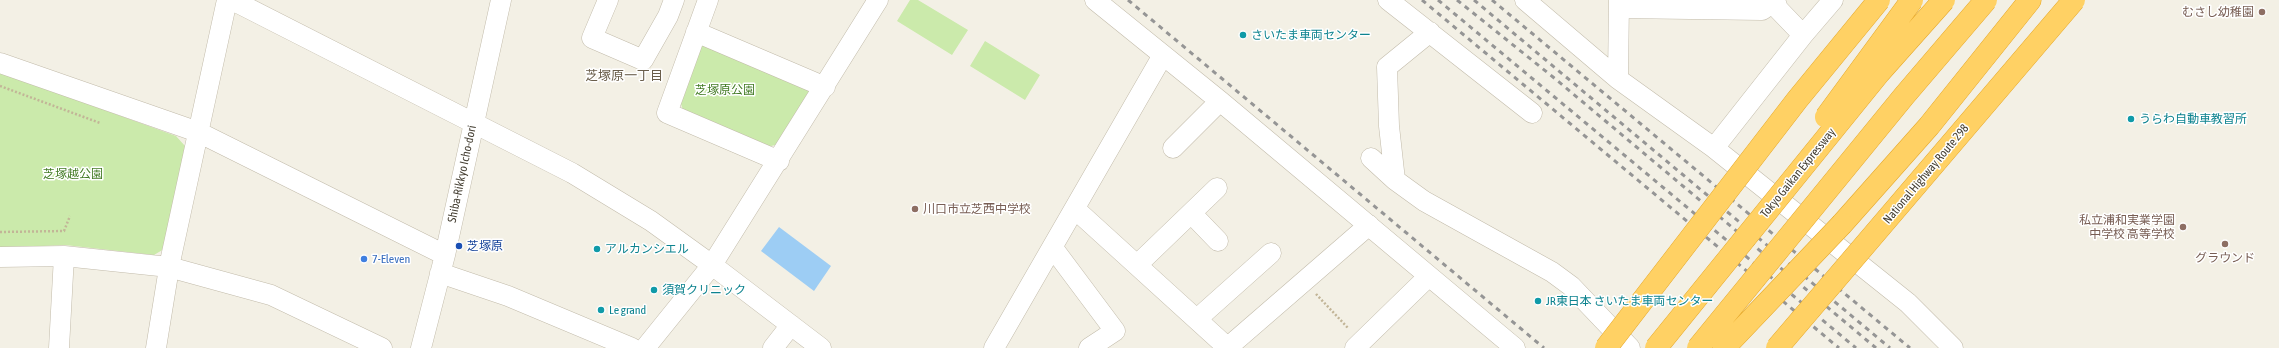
<!DOCTYPE html>
<meta charset="utf-8">
<style>
body{margin:0}
canvas{display:block;background:#f3f0e5}
</style>
<canvas width="2279" height="348"></canvas>
<script>
const ctx = document.querySelector('canvas').getContext('2d');
ctx.lineJoin = 'round';
function fill(path, color) {
  ctx.fillStyle = color;
  ctx.fill(path, 'evenodd');
}
function strokePath(path, color, width, dash) {
  ctx.strokeStyle = color;
  ctx.lineWidth = width;
  ctx.lineCap = dash ? 'butt' : 'round';
  ctx.setLineDash(dash || []);
  ctx.stroke(path);
}
function label(font, color, halo, rows, align = 'center') {
  ctx.font = font + ' "Asap Condensed","Noto Sans JP",sans-serif';
  ctx.lineWidth = 3;
  ctx.setLineDash([]);
  ctx.textBaseline = 'middle';
  ctx.strokeStyle = halo;
  ctx.fillStyle = color;
  for (const [text, x, y, turn = 0] of rows) {
    ctx.save();
    ctx.translate(x, y);
    ctx.rotate((+turn || 0) * Math.PI / 180);
    ctx.textAlign = isNaN(turn) ? turn : align;
    if (halo) ctx.strokeText(text, 0, 0);
    ctx.fillText(text, 0, 0);
    ctx.restore();
  }
}
const green = new Path2D(`
 M 910,0 L 918,0 L 968,30 L 952,55 L 897,21 Z
 M 985,41 L 1040,75 L 1025,100 L 970,66 Z
 M 708,43 L 809,88 L 812,96 L 779,144 L 767,147 L 684,113 L 680,101 L 700,46 Z
 M 0,72 L 176,136 L 185,146 L 164,249 L 154,255 L 65,245 L 0,248 Z`);
const water = new Path2D(`
 M 779,227 L 831,266 L 814,291 L 761,251 Z`);
const path = new Path2D(`
 M 0,86 L 100,123
 M 0,232 L 64,231 L 70,216
 M 1316,294 L 1348,328`);
const minor = new Path2D(`
 M 232,0 L 572,173 L 651,221 L 712,265 L 821,348
 M 608,0 L 592,38 L 643,60 L 668,16 L 674,0
 M 708,0 L 667,113 L 779,161
 M 1095,0 L 1220,101 L 1515,348
 M 1388,0 L 1532,113
 M 1525,0 L 1618,79 L 1714,148 L 1908,303 L 1953,348
 M 1775,0 L 1778,9 L 1803,35
 M 1619,8 L 1762,10 L 1775,1
 M 696,32 L 825,87
 M 1430,32 L 1387,67 L 1389,126 L 1395,180 L 1424,201 L 1552,272 L 1571,286 L 1630,348
 M 0,63 L 198,132 L 445,255
 M 1618,79 L 1619,0
 M 1173,148 L 1220,101
 M 1714,148 L 1803,35 L 1833,0
 M 1371,158 L 1395,180
 M 1075,209 L 1228,348
 M 1191,213 L 1218,241
 M 1053,248 L 1115,331 L 1089,348
 M 0,257 L 64,256 L 169,267 L 271,295 L 382,348
 M 1137,265 L 1217,188
 M 440,273 L 508,296 L 632,348
 M 1197,319 L 1271,253
 M 59,348 L 64,256
 M 156,348 L 170,262 L 227,0
 M 421,348 L 445,255 L 501,0
 M 645,348 L 712,265 L 878,0
 M 773,348 L 791,325
 M 994,348 L 1163,55
 M 1227,348 L 1369,225
 M 1355,348 L 1429,276`);
const highway = new Path2D(`
 M 1842,224 L 1929,126 L 2030,0`);
const rail = new Path2D(`
 M 1128,0 L 1544,348
 M 1422,0 L 1839,348
 M 1438,0 L 1856,348
 M 1457,0 L 1553,77 L 1876,348
 M 1474,0 L 1890,348
 M 1492,0 L 1910,348`);
const highwayBridge = new Path2D(`
 M 1826,117 L 1912,0
 M 1606,348 L 1797,100 L 1879,0
 M 1656,348 L 1879,73 L 1944,0
 M 1698,348 L 1904,96 L 1986,0
 M 1724,348 L 1842,224
 M 1777,348 L 2074,0`);
const markers = [
 [2262,12,4,"#8d6e63"],
 [1243,35,4,"#0f9aa8"],
 [2131,119,4,"#0f9aa8"],
 [915,209,4,"#8d6e63"],
 [2183,227,4,"#8d6e63"],
 [2225,244,4,"#8d6e63"],
 [459,246,4,"#1a4fb4"],
 [597,249,4,"#0f9aa8"],
 [364,259,4,"#3f7fe0"],
 [654,290,4,"#0f9aa8"],
 [1538,301,4,"#0f9aa8"],
 [601,310,4,"#0f9aa8"]
];
const educationNames = [
 ["むさし幼稚園",2254,12],
 ["川口市立芝西中学校",923,209,"left"],
 ["私立浦和実業学園",2175,220],
 ["中学校 高等学校",2175,234],
 ["グラウンド",2225,258,"center"]
];
const cultureNames = [
 ["さいたま車両センター",1251,35],
 ["うらわ自動車教習所",2139,119],
 ["アルカンシエル",605,249],
 ["須賀クリニック",662,290],
 ["JR東日本 さいたま車両センター",1546,301],
 ["Le grand",609,310]
];
const parkNames = [
 ["芝塚原公園",725,90],
 ["芝塚越公園",73,174]
];
const streetNames = [
 ["Tokyo Gaikan Expressway",1798,173,-51],
 ["Shiba-Rikkyo Icho-dori",462,174,-78],
 ["National Highway Route 298",1926,174,-50]
];
const transitNames = [
 ["芝塚原",467,246]
];
const shopNames = [
 ["7-Eleven",372,259]
];
const neighbourhoodNames = [
 ["芝塚原一丁目",624,76]
];
fill(green, '#cbeaab');
fill(water, '#9dcdf4');
strokePath(minor, '#c2bbaa', 21);
strokePath(highway, '#e6a92c', 23);
strokePath(path, '#c2b597', 2.5, [2, 2]);
strokePath(minor, '#fff', 20);
strokePath(highway, '#ffd164', 22);
strokePath(rail, '#959595', 3, [5, 5]);
strokePath(highwayBridge, '#e6a92c', 23, []);
strokePath(highwayBridge, '#ffd164', 22);
for (const [x, y, r, color] of markers) {
  const dot = new Path2D();
  dot.arc(x, y, r, 0, 2 * Math.PI);
  ctx.fillStyle = color;
  ctx.fill(dot);
  strokePath(dot, '#fff', 1.5);
}
label('12px', '#785e54', '#fff', educationNames, 'right');
label('12px', '#0d838f', '#fff', cultureNames, 'left');
label('12px', '#427b24', '#fff', parkNames);
label('12px', '#464034', '#fff', streetNames);
label('12px', '#164399', '#fff', transitNames, 'left');
label('12px', '#366cbe', '#fff', shopNames, 'left');
label('13px', '#6a5e4b', '#fff', neighbourhoodNames);
</script>
